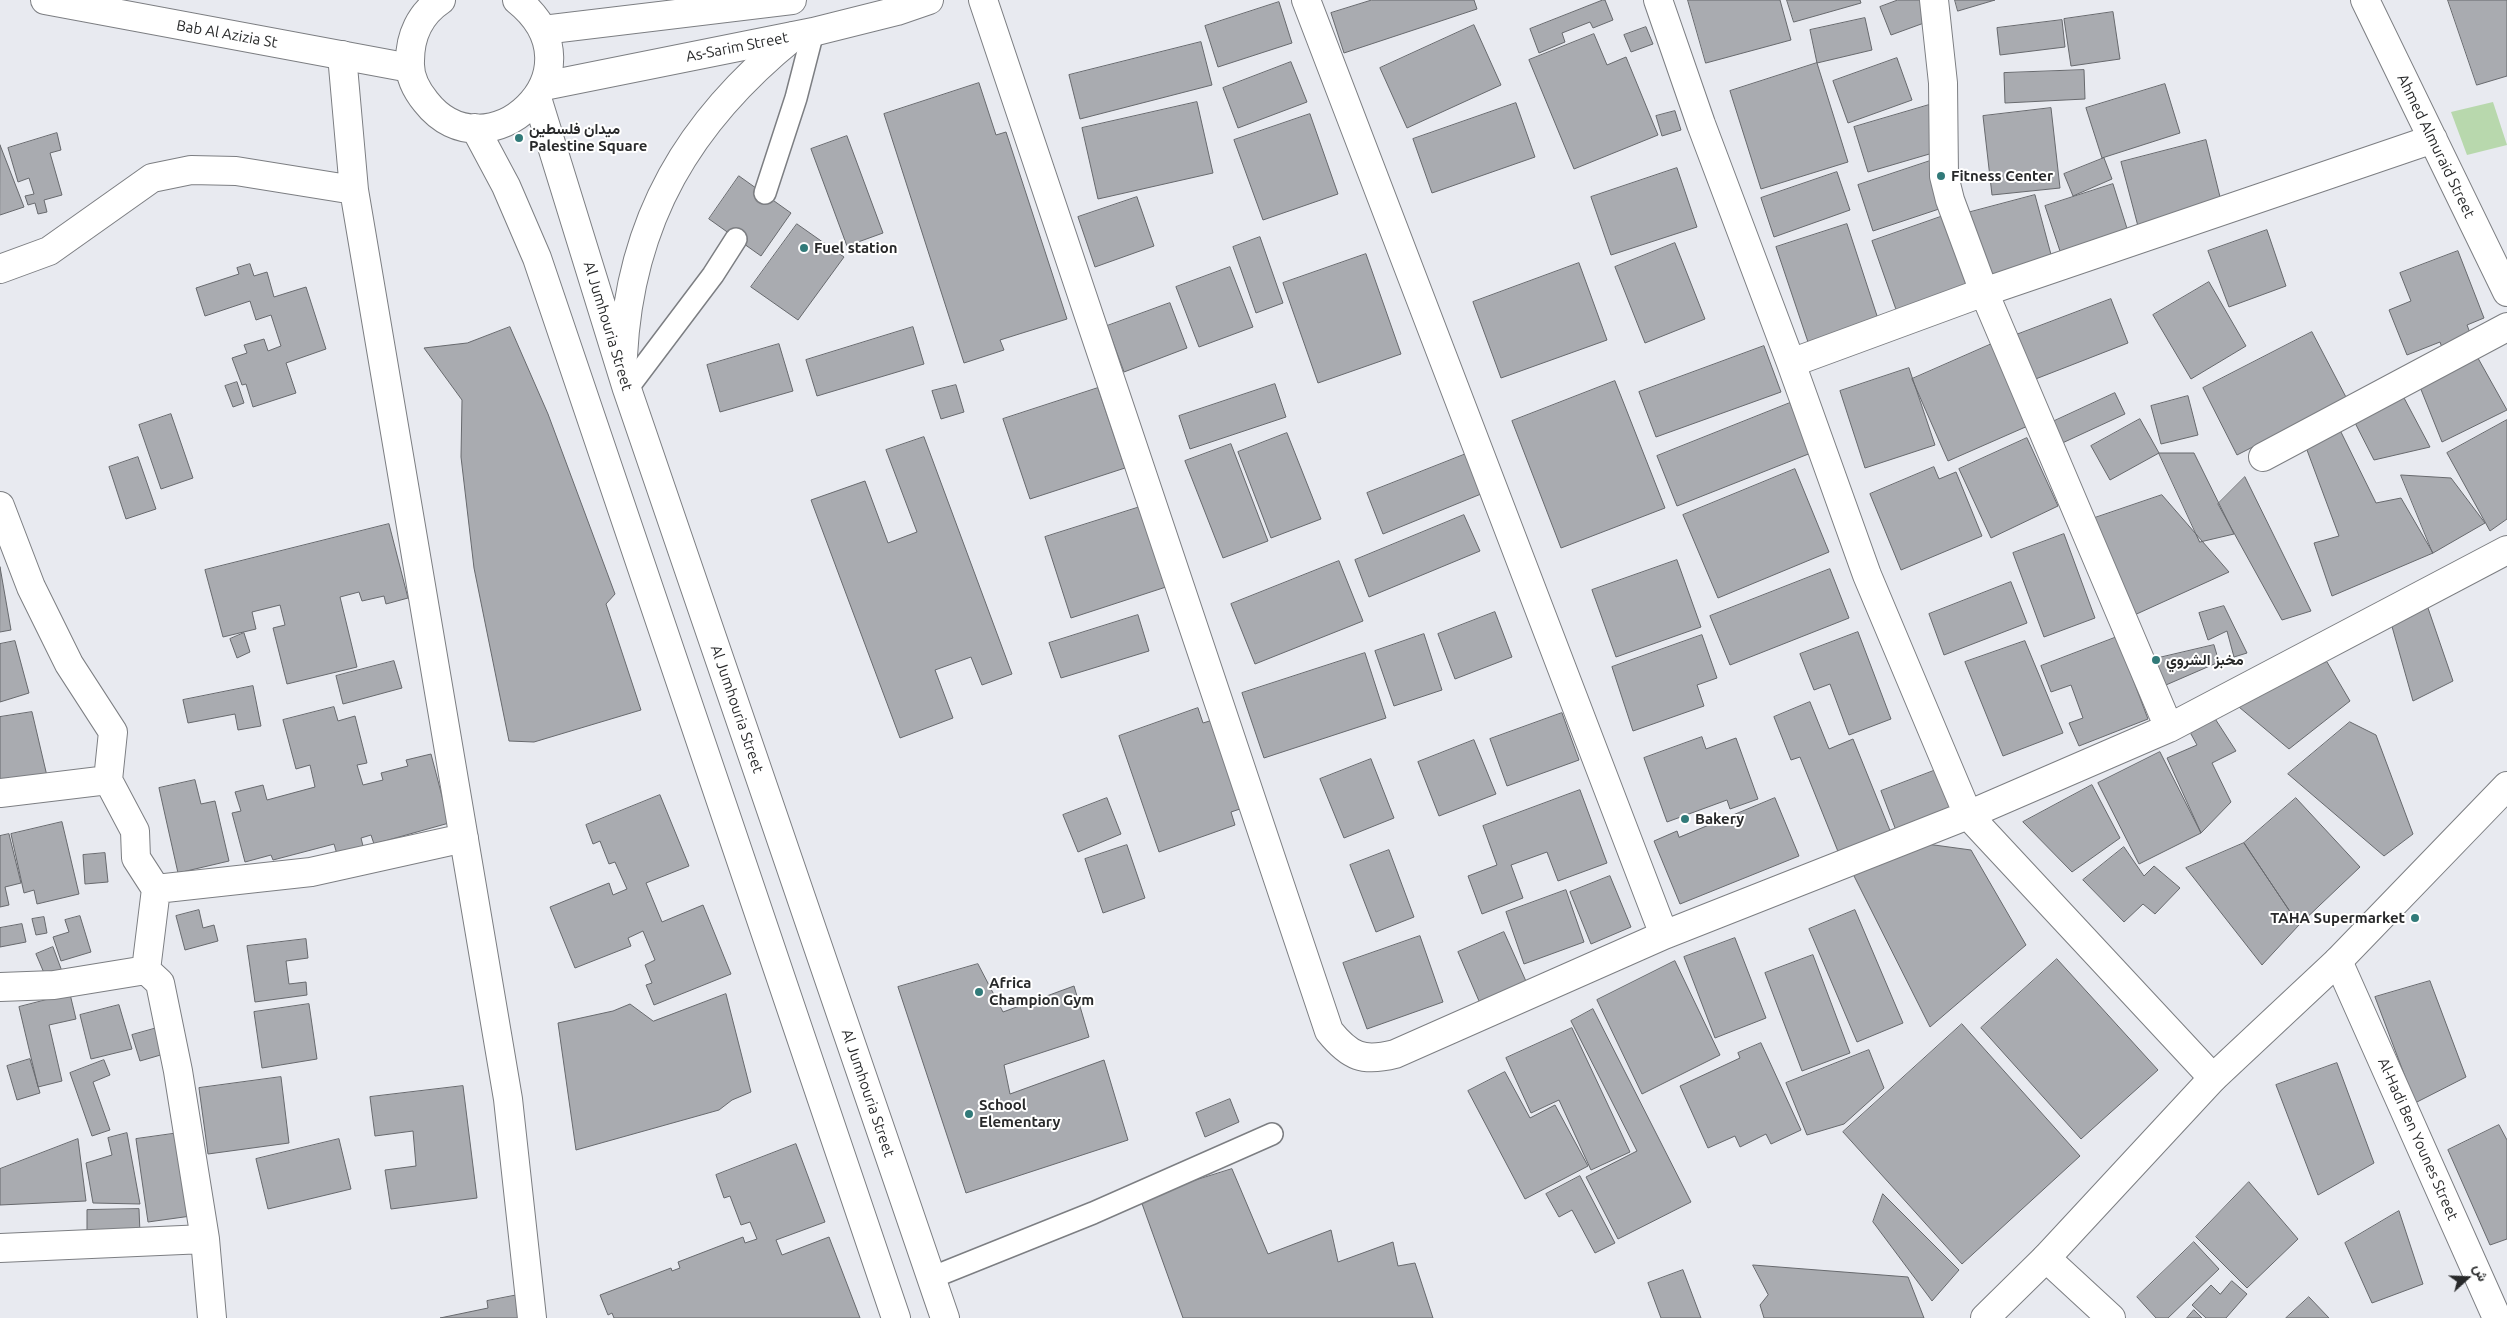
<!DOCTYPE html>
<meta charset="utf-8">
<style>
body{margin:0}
#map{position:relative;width:2507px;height:1318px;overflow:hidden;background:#e8eaf0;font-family:Ubuntu,Vazirmatn,sans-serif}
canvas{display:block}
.north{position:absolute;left:2442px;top:1253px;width:50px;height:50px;-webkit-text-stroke:4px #fff;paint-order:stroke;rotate:70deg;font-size:14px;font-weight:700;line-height:20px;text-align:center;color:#28292a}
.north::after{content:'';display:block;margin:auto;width:18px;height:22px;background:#28292a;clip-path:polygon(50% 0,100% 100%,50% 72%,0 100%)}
</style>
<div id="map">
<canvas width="2507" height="1318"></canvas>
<div class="north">ش</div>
</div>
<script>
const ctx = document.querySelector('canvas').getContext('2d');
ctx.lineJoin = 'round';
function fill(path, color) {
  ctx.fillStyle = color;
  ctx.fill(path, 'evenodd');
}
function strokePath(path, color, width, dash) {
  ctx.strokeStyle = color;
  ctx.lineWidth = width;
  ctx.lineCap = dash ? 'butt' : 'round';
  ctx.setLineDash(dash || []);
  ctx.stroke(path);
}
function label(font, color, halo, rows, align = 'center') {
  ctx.font = font + ' Ubuntu,Vazirmatn,sans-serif';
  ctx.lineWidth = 4;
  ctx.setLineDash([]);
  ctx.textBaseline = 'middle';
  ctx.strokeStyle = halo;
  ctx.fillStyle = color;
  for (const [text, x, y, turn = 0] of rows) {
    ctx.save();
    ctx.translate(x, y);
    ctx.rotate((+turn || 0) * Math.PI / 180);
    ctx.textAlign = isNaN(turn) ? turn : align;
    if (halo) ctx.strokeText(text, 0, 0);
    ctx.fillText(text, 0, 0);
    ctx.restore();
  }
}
const green = new Path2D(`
 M 2493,102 L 2507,145 L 2467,155 L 2451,112 Z`);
const building = new Path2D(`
 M 1372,0 L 1474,0 L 1477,9 L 1344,53 L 1331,13 Z
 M 1603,0 L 1605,0 L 1613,20 L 1593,28 L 1590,22 L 1562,33 L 1565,42 L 1539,53 L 1530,29 Z
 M 1688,0 L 1780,0 L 1791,40 L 1706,63 Z
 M 1787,0 L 1860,0 L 1861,3 L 1794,22 Z
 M 1898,0 L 1928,0 L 1935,19 L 1891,35 L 1880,7 Z
 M 1955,0 L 1995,0 L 1958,11 Z
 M 2448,0 L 2507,0 L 2507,76 L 2477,85 Z
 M 1279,2 L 1292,43 L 1218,67 L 1205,26 Z
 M 2113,12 L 2120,59 L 2071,66 L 2064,19 Z
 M 1865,18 L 1872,50 L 1817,63 L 1810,30 Z
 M 2062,20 L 2065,47 L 2000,55 L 1997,28 Z
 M 1474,25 L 1501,85 L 1407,128 L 1380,68 Z
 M 1646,27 L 1653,44 L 1631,52 L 1624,35 Z
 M 1594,34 L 1607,65 L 1626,57 L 1658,135 L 1574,169 L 1529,60 Z
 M 1201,42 L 1212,85 L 1080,119 L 1069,75 Z
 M 1897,58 L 1912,100 L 1848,123 L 1833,81 Z
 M 1291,62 L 1307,102 L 1238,128 L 1223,88 Z
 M 1817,63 L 1848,162 L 1761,189 L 1730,91 Z
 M 2084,70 L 2085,99 L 2005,103 L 2004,73 Z
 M 979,83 L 996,135 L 1006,132 L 1067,319 L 1000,340 L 1004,350 L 964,363 L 884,114 Z
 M 2165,84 L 2180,133 L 2102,158 L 2086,108 Z
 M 1197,102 L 1213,173 L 1098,199 L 1082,128 Z
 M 1516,103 L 1535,157 L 1432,193 L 1413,139 Z
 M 1929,105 L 1943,150 L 1868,172 L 1854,127 Z
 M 2051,108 L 2060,188 L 1992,195 L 1983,116 Z
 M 1675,111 L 1681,130 L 1662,136 L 1656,116 Z
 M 1310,114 L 1338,194 L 1263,220 L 1234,140 Z
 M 57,133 L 61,150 L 50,153 L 62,195 L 44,200 L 47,212 L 38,214 L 35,203 L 28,205 L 25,196 L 34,194 L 29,178 L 18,182 L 8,148 Z
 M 847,136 L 883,233 L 847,246 L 811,149 Z
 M 2206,140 L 2223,209 L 2139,230 L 2121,162 Z
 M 0,145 L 24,207 L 0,215 Z
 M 2104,158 L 2112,179 L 2073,196 L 2064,174 Z
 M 1930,161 L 1945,207 L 1873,231 L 1858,185 Z
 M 1677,168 L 1697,227 L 1611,255 L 1591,197 Z
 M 1837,172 L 1850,210 L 1774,237 L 1761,198 Z
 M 739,176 L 791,213 L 761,256 L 709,219 Z
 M 2113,184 L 2130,238 L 2063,260 L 2045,206 Z
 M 2035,195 L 2053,262 L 1984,281 L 1967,213 Z
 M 1137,197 L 1154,246 L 1095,267 L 1078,217 Z
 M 1946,215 L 1973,291 L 1899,318 L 1872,241 Z
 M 797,224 L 844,257 L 798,320 L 751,287 Z
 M 1847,224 L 1881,328 L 1811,351 L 1776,247 Z
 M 2267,230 L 2286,286 L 2229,307 L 2208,251 Z
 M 1260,237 L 1283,303 L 1256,313 L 1233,247 Z
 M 1675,243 L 1705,319 L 1645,343 L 1615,267 Z
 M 2458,251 L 2484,318 L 2467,325 L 2473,341 L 2444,353 L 2440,342 L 2407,355 L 2389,310 L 2411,301 L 2400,273 Z
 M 1366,254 L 1401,354 L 1318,383 L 1283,283 Z
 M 1579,263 L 1607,340 L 1501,378 L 1473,302 Z
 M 250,264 L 254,276 L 267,272 L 274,297 L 306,287 L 326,349 L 286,363 L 296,393 L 253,407 L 246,384 L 242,385 L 232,358 L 247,353 L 244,345 L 264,339 L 268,351 L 281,346 L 271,315 L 256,320 L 250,301 L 205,316 L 196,288 L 239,274 L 237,268 Z
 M 1230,267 L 1253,327 L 1199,347 L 1176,287 Z
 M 2209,282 L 2246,346 L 2191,379 L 2153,315 Z
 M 2111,299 L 2128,343 L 2033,380 L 2016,335 Z
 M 1170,303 L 1187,348 L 1124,372 L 1107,326 Z
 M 510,327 L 548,414 L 615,594 L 606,604 L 641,710 L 534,742 L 509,741 L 474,568 L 461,457 L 462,400 L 424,348 L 467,343 Z
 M 913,327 L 924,364 L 817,396 L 806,360 Z
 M 2312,332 L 2347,399 L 2237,455 L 2203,388 Z
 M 1994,343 L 2030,425 L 1948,461 L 1912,379 Z
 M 779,344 L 793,391 L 720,412 L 707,365 Z
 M 1764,346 L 1781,392 L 1656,437 L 1639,392 Z
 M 2474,351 L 2507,410 L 2442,442 L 2416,377 Z
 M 1909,368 L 1935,445 L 1865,468 L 1840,391 Z
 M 1615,381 L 1665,508 L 1561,548 L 1512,421 Z
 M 237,382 L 244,403 L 233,407 L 225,386 Z
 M 1275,384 L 1286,417 L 1190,449 L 1179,416 Z
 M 956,385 L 964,412 L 941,419 L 932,391 Z
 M 1098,388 L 1125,468 L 1030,499 L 1003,419 Z
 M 2115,393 L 2125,414 L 2058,445 L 2048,424 Z
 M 2188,396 L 2198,435 L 2161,444 L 2151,406 Z
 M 2403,396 L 2430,447 L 2374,460 L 2351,415 Z
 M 1790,403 L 1811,453 L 1677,506 L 1657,456 Z
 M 171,414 L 193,478 L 161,489 L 139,425 Z
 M 2140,419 L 2159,453 L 2110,480 L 2091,446 Z
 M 2507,420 L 2507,519 L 2490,531 L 2447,453 Z
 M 2338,426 L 2376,503 L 2401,498 L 2433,553 L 2332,596 L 2314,543 L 2339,536 L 2304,442 Z
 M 1287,433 L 1321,519 L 1271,538 L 1238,452 Z
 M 924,437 L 1012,674 L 982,685 L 971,657 L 935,670 L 953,718 L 900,738 L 811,500 L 865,481 L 888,543 L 917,532 L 886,450 Z
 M 2027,438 L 2058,506 L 1991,538 L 1959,469 Z
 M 1231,444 L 1268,541 L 1223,558 L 1185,461 Z
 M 2159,453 L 2194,453 L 2234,534 L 2200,542 Z
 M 1466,454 L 1481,494 L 1383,534 L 1367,493 Z
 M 138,457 L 156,509 L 126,519 L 109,467 Z
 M 1934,467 L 1939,479 L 1956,472 L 1982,536 L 1901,570 L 1870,494 Z
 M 1795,469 L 1829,552 L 1718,598 L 1683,515 Z
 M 2401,475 L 2451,478 L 2485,523 L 2433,553 Z
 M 2245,477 L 2311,611 L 2282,620 L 2218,504 Z
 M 2162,495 L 2229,572 L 2119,622 L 2080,523 Z
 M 1140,507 L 1166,587 L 1071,618 L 1045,537 Z
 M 1464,515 L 1480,551 L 1369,597 L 1355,560 Z
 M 389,524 L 408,598 L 386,604 L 384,596 L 362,601 L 359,592 L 340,597 L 357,667 L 287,684 L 273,628 L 285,625 L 280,605 L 252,612 L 256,629 L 223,637 L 205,570 Z
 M 2064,534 L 2095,618 L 2044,637 L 2013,553 Z
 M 1677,560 L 1701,627 L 1616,657 L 1592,590 Z
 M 1339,561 L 1363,621 L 1255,664 L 1231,604 Z
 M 0,567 L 11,630 L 0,632 Z
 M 1830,569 L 1849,618 L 1730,665 L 1710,616 Z
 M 2011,582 L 2027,623 L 1944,655 L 1929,614 Z
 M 2224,606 L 2247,653 L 2234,657 L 2227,631 L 2208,640 L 2199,613 Z
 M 2428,608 L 2453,681 L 2413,701 L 2391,623 Z
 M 1495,612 L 1512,657 L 1455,679 L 1438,634 Z
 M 1138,615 L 1149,651 L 1061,678 L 1049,643 Z
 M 1858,632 L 1891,719 L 1849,735 L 1830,684 L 1814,690 L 1800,654 Z
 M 244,633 L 250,652 L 237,658 L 230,639 Z
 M 1424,634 L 1442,690 L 1394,706 L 1375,651 Z
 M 1702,635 L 1717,678 L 1697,685 L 1704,706 L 1633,731 L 1612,667 Z
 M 2117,637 L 2148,719 L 2079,746 L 2069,723 L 2083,718 L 2071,685 L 2051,692 L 2041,666 Z
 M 15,641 L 29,693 L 0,702 L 0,644 Z
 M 2025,641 L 2063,733 L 2003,756 L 1965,662 Z
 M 2214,645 L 2219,662 L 2159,688 L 2150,660 Z
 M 1365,653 L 1386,718 L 1264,758 L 1242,693 Z
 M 394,661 L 402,688 L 343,704 L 336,676 Z
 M 2327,662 L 2350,701 L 2289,749 L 2233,702 Z
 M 253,686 L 261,726 L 238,730 L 235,714 L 188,723 L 183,700 Z
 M 1810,702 L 1829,749 L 1853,739 L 1893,838 L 1841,859 L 1800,757 L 1791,760 L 1774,717 Z
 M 334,707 L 338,721 L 355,716 L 367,763 L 357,765 L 363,785 L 383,780 L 381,773 L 408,766 L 406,760 L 431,754 L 449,823 L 374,844 L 371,835 L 361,838 L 365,854 L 339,861 L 334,844 L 273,860 L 271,855 L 245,862 L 232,813 L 241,811 L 235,792 L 263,785 L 267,800 L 315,787 L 310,765 L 296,769 L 283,720 Z
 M 1198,708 L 1203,723 L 1216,719 L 1246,807 L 1231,812 L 1235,825 L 1159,852 L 1119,736 Z
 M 32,712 L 47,776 L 0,783 L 0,717 Z
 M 1562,713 L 1579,760 L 1507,786 L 1490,739 Z
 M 2212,714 L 2236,751 L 2212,763 L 2231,802 L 2201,833 L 2167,758 L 2197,745 L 2191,734 Z
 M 2350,722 L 2376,735 L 2413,834 L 2384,856 L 2288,774 Z
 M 1702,737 L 1706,749 L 1736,738 L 1758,799 L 1730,809 L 1727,800 L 1667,822 L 1644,758 Z
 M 1474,740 L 1496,794 L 1439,816 L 1418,762 Z
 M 2160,752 L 2201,833 L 2139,864 L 2098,783 Z
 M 1371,759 L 1394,818 L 1344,838 L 1320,779 Z
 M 1936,770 L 1952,813 L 1897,833 L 1881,791 Z
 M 195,780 L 201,804 L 215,801 L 229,861 L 178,873 L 159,788 Z
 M 2092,785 L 2120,838 L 2072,872 L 2023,822 Z
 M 1580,790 L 1607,863 L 1558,881 L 1547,852 L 1511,865 L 1523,898 L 1482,914 L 1468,876 L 1497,865 L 1483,826 Z
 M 660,795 L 689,866 L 646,883 L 662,922 L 703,905 L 731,974 L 654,1005 L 646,985 L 652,983 L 645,965 L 655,960 L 643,931 L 628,938 L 631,946 L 575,968 L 550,907 L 609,883 L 613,895 L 627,889 L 615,862 L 609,864 L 600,841 L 593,844 L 586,825 Z
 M 1107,798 L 1121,834 L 1078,852 L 1063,815 Z
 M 1775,798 L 1799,856 L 1680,904 L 1654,841 L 1677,831 L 1679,837 Z
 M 2296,798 L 2360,867 L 2299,925 L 2244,843 Z
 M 62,822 L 79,894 L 37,904 L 34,890 L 24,893 L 11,834 Z
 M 9,834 L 21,883 L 5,887 L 9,905 L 0,907 L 0,836 Z
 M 1912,842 L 1971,850 L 2026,945 L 1930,1027 L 1850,868 Z
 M 2244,843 L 2299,925 L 2262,965 L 2186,868 Z
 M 1127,845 L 1145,898 L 1103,913 L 1085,859 Z
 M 2124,847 L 2144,876 L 2154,866 L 2180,888 L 2155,914 L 2143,904 L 2124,922 L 2083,880 Z
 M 1389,850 L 1414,917 L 1376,932 L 1350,865 Z
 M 105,853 L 108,882 L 85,884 L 83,855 Z
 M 1610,876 L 1631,927 L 1591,944 L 1570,892 Z
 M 1566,890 L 1584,942 L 1524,964 L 1506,912 Z
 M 199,910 L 203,928 L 214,925 L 218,941 L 185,950 L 176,916 Z
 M 1855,910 L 1903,1023 L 1857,1042 L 1809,929 Z
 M 80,916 L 91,952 L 61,961 L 53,937 L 69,932 L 65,920 Z
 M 44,917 L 47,933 L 36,935 L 32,919 Z
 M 22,924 L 26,942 L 0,947 L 0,928 Z
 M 1504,932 L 1529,988 L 1482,1008 L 1458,952 Z
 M 1420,936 L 1443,1002 L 1367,1029 L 1343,963 Z
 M 1735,938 L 1766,1018 L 1715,1038 L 1684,957 Z
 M 306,939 L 308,958 L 286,961 L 289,984 L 306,982 L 307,995 L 255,1002 L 247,946 Z
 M 53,947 L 63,974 L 47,980 L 36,954 Z
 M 1813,955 L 1850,1053 L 1802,1071 L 1765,973 Z
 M 2057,959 L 2158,1070 L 2081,1139 L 1981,1028 Z
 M 1675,961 L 1720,1055 L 1642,1094 L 1597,1000 Z
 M 978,964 L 1003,1012 L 1074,986 L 1089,1037 L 1004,1065 L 1010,1094 L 1104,1060 L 1128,1140 L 966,1193 L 898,987 Z
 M 2430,981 L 2466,1077 L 2415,1103 L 2375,997 Z
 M 70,994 L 76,1019 L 49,1025 L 62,1081 L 38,1087 L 19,1007 Z
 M 726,994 L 751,1092 L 732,1100 L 719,1110 L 576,1150 L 558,1023 L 613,1011 L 630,1004 L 653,1021 Z
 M 309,1004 L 317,1059 L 262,1068 L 254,1012 Z
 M 119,1005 L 132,1049 L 91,1059 L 80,1015 Z
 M 1593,1009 L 1691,1202 L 1618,1239 L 1586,1177 L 1637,1151 L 1571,1021 Z
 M 1962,1024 L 2080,1156 L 1962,1264 L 1843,1132 Z
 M 157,1028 L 164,1054 L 140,1061 L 132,1035 Z
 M 1572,1028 L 1630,1152 L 1591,1170 L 1559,1100 L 1531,1113 L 1506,1058 Z
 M 1761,1043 L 1801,1130 L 1771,1144 L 1766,1134 L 1740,1147 L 1735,1136 L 1708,1148 L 1680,1086 L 1740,1058 L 1738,1053 Z
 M 1869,1050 L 1884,1088 L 1844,1124 L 1807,1135 L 1786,1083 Z
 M 30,1059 L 40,1093 L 17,1100 L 7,1066 Z
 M 104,1060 L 110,1075 L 93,1082 L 110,1130 L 92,1136 L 70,1073 Z
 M 2337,1063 L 2374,1163 L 2318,1195 L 2276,1085 Z
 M 1505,1072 L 1530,1118 L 1555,1105 L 1588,1166 L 1525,1199 L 1468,1091 Z
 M 281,1077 L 289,1143 L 208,1154 L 199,1088 Z
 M 463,1086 L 477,1198 L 391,1209 L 385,1170 L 416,1166 L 413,1131 L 375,1136 L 370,1097 Z
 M 1230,1099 L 1239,1122 L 1205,1137 L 1196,1113 Z
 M 2499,1125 L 2507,1140 L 2507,1239 L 2490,1245 L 2448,1150 Z
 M 127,1133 L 140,1204 L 93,1203 L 86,1163 L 112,1155 L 108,1138 Z
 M 179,1133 L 191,1216 L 148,1222 L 136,1139 Z
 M 78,1139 L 86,1201 L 0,1205 L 0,1169 Z
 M 339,1139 L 351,1189 L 268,1209 L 256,1159 Z
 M 796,1144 L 825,1222 L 776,1240 L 782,1255 L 829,1237 L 860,1318 L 614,1318 L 612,1313 L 608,1315 L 600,1295 L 671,1268 L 672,1271 L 680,1268 L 678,1262 L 743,1237 L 745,1243 L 757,1239 L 750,1222 L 741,1225 L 730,1196 L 724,1198 L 716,1175 Z
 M 1232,1169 L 1268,1254 L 1331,1230 L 1338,1262 L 1393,1242 L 1398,1266 L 1415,1263 L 1433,1318 L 1183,1318 L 1140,1198 Z
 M 1580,1176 L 1615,1243 L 1595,1253 L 1572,1210 L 1559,1217 L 1546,1194 Z
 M 2249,1182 L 2298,1239 L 2247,1288 L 2196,1237 Z
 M 1883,1194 L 1959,1270 L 1932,1301 L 1873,1222 Z
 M 139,1209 L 140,1233 L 87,1233 L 87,1210 Z
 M 2399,1211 L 2423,1284 L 2372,1303 L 2345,1243 Z
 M 2194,1242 L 2219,1269 L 2168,1318 L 2156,1318 L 2137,1297 Z
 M 1753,1265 L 1908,1277 L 1924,1318 L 1764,1318 L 1760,1305 L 1768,1295 Z
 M 1683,1270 L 1701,1318 L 1661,1318 L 1648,1283 Z
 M 2232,1281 L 2247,1294 L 2226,1318 L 2206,1318 L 2192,1305 L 2211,1285 L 2220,1294 Z
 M 518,1295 L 523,1318 L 440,1318 L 488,1308 L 487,1301 Z
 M 2309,1297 L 2329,1318 L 2286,1318 Z
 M 2194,1310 L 2202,1318 L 2187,1318 Z`);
const service = new Path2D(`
 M 765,193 L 796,98 L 813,32
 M 627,389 L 713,275 L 736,239
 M 931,1278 L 1093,1213 L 1272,1134`);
const minor = new Path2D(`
 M 983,0 L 1329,1031 C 1350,1057 1363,1062 1395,1054 L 1664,935 L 1968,815 L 2169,728 L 2507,550
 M 1306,0 L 1664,935
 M 1658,0 L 1701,124 L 1791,363 L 1867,575 L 1968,815 L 2213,1078
 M 1934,0 L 1943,83 L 1944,176 L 1950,200 L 1984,292 L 2169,728
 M 2365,0 L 2507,292
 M 342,55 L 354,190 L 508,1099 L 532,1318
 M 0,269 L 49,251 L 152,178 L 191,170 L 236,171 L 354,190
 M 1791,363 L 1984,292 L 2433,139
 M 2263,457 L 2507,327
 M 0,506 L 31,587 L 69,664 L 113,732 L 108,780 L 135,831 L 136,858 L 156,889 L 146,970 L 160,983 L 178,1071 L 205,1239 L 212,1318
 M 0,793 L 108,780
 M 156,889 L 311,872 L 464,838
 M 2338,961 L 2497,1318
 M 0,987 L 54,985 L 146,970
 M 0,1248 L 205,1239
 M 2046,1258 L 2111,1318`);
const tertiary = new Path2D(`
 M 45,0 L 410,68
 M 543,30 L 792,0
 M 544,86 L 813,32 L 897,11 L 929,0
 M 1985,1318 L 2046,1258 L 2213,1078 L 2338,961 L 2507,786`);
const primary = new Path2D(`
 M 441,0 C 420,14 410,36 410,61 C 409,77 417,91 426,102 C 486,179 607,72 517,0
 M 537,98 L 627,389 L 945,1318
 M 475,128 L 506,186 L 537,258 L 896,1318
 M 623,356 C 630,219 689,121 794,36`);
const markers = [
 [519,138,5,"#317a79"],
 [1941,176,5,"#317a79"],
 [804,248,5,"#317a79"],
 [2156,660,5,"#317a79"],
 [1685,819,5,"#317a79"],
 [2415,918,5,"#317a79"],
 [979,992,5,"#317a79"],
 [969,1114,5,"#317a79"]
];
const streetNames = [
 ["Bab Al Azizia St",227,34,10],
 ["As-Sarim Street",737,47,-11],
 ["Ahmed Almuraid Street",2436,146,64],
 ["Al Jumhouria Street",608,326,73],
 ["Al Jumhouria Street",737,709,71],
 ["Al Jumhouria Street",868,1093,71],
 ["Al-Hadi Ben Younes Street",2418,1139,66]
];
const poiNames = [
 ["ميدان فلسطين",529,129],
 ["Palestine Square",529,146],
 ["Fitness Center",1951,176],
 ["Fuel station",814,248],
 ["مخبز الشروي",2166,660],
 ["Bakery",1695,819],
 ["TAHA Supermarket",2405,918,"right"],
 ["Africa",989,983],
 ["Champion Gym",989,1000],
 ["School",979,1105],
 ["Elementary",979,1122]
];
fill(green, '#b8d8ad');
fill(building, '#a9abb0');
strokePath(building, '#67696d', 1);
strokePath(service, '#7c7e82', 24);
strokePath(minor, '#7c7e82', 30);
strokePath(tertiary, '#7c7e82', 30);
strokePath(primary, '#7c7e82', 30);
strokePath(service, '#fff', 21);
strokePath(minor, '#fff', 28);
strokePath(tertiary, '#fff', 28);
strokePath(primary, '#fff', 28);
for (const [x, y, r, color] of markers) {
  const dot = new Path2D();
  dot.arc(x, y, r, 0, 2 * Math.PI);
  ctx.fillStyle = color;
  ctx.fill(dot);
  strokePath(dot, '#fff', 2);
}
label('15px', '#28292a', '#fff', streetNames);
label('bold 15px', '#28292a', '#fff', poiNames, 'left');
</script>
